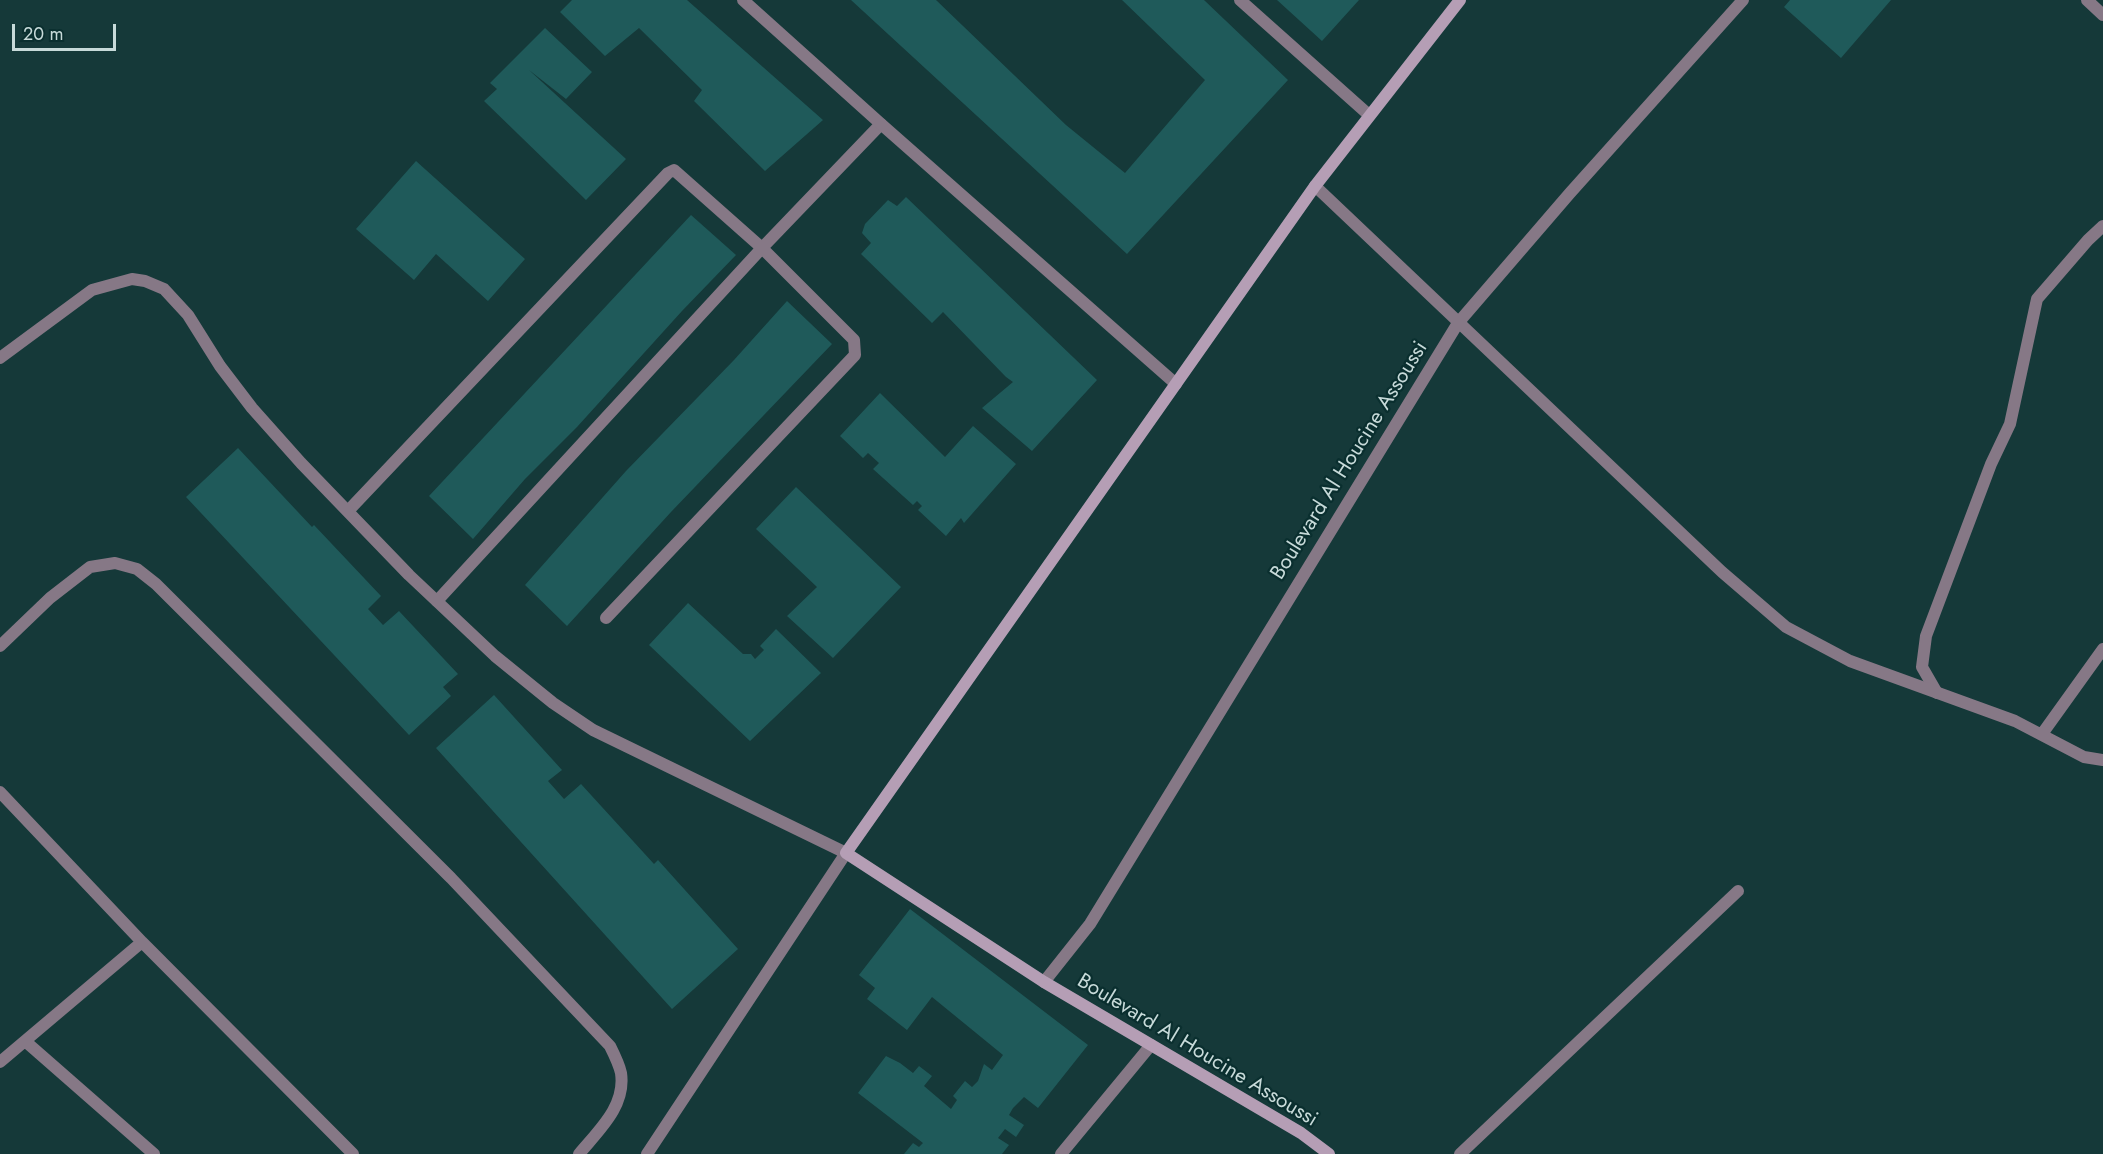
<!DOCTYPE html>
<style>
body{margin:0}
#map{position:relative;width:2103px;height:1154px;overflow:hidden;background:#153939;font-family:Jost,sans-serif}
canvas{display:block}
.scale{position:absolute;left:12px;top:24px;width:104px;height:27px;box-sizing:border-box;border:3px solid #c7dad9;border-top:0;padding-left:8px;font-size:18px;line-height:21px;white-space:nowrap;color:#c7dad9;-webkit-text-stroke:4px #0a2f2f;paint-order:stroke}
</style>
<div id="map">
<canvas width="2103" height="1154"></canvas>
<div class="scale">20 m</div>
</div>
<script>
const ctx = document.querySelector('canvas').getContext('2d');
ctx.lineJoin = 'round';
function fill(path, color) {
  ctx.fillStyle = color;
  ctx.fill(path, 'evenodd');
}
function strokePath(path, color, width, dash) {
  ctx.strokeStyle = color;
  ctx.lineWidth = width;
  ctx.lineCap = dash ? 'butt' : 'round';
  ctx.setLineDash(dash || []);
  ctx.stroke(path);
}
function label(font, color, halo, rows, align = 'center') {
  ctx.font = font + ' Jost,sans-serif';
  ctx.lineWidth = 4.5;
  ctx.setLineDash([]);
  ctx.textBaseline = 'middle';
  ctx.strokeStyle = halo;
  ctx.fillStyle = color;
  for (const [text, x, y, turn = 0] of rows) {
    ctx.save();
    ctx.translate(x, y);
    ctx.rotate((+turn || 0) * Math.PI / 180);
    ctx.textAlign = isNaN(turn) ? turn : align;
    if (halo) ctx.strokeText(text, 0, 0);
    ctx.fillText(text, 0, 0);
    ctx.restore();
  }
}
const building = new Path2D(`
 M 572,0 L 687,0 L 823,120 L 765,171 L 694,101 L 702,90 L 639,28 L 605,56 L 560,12 Z
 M 851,0 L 936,0 L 1066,125 L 1125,173 L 1205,80 L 1122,0 L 1204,0 L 1288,80 L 1127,254 Z
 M 1277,0 L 1359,0 L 1322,41 Z
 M 1790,0 L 1891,0 L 1841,58 L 1784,7 Z
 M 545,28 L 592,72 L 566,99 L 529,70 L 626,159 L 586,200 L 484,101 L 497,89 L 490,83 Z
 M 416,161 L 525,259 L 488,301 L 436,254 L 414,280 L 356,229 Z
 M 906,197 L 1097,380 L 1032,451 L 982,408 L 1013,382 L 1006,377 L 943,312 L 932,323 L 861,254 L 871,243 L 862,233 L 865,224 L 888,200 L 897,206 Z
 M 691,215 L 736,255 L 682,311 L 577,427 L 525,479 L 473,539 L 429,496 Z
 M 787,301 L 832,344 L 671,512 L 567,626 L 525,585 L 626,471 L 734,360 Z
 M 880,393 L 945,457 L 973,426 L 1016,464 L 964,523 L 961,518 L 946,536 L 918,510 L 922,506 L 917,501 L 913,505 L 873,469 L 879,463 L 868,453 L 863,458 L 840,436 Z
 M 238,448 L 312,527 L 314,525 L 381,596 L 368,609 L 383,625 L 399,611 L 458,674 L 443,687 L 451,696 L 409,735 L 186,497 Z
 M 796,487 L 901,587 L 833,658 L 787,616 L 817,587 L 756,529 Z
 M 688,603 L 743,654 L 751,654 L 755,659 L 764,650 L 760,646 L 776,629 L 821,673 L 750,741 L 649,645 Z
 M 494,695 L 562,770 L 548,781 L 564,799 L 581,784 L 654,864 L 658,860 L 738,949 L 672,1009 L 436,748 Z
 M 910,909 L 1088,1045 L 1038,1108 L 1024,1097 L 1013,1108 L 1009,1115 L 1024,1125 L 1016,1137 L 1005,1129 L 998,1138 L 1009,1145 L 1002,1154 L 904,1154 L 913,1143 L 919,1147 L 923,1143 L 858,1093 L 886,1056 L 900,1063 L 913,1073 L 919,1066 L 932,1076 L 924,1086 L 951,1109 L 957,1100 L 953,1096 L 965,1081 L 972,1087 L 978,1081 L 984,1064 L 992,1070 L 1003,1055 L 932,997 L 907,1030 L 867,999 L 875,988 L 859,975 Z`);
const lane = new Path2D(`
 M 348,511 L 668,173 L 674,170 L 762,248 L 854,340 L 855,355 L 606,618
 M 437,601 L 762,248 L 881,124
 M 1937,693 L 1922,667 L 1926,636 L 1991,464 L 2010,424 L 2037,299 L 2088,240 L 2103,226`);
const street = new Path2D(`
 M 743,0 L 881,124 L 1176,384
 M 1240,0 L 1369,115
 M 2087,0 L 2103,15
 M 1315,186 L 1722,572 L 1786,627 L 1850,661 L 2015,721 L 2084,757 L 2103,760
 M 0,358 L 92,290 L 132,279 L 145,281 L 164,289 L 188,315 L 220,366 L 252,408 L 301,463 L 409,575 L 495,656 L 553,703 L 593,730 L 846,853 L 647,1154
 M 0,646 L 50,598 L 90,567 L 115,563 L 137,569 L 156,584 L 451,878 L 610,1046 C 614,1054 619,1064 621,1073 C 626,1106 599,1130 579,1154
 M 2042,734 L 2103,649
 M 0,792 L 142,942 L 353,1154
 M 1044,982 L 1090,924 L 1458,323 L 1570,193 L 1743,0
 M 25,1041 L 154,1154
 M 0,1062 L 142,942
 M 1061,1154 L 1151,1045
 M 1460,1154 L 1738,891`);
const secondary = new Path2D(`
 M 1329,1154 L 1301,1133 L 1044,982 L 846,853 L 1315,186 L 1460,0`);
const streetNames = [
 ["Boulevard Al Houcine Assoussi",1350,461,-58],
 ["Boulevard Al Houcine Assoussi",1197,1051,31]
];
fill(building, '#1f5a5a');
strokePath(lane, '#867886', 12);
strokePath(street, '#867886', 12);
strokePath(secondary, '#b59eb5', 12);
label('21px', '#c7dad9', '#0a2f2f', streetNames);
</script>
